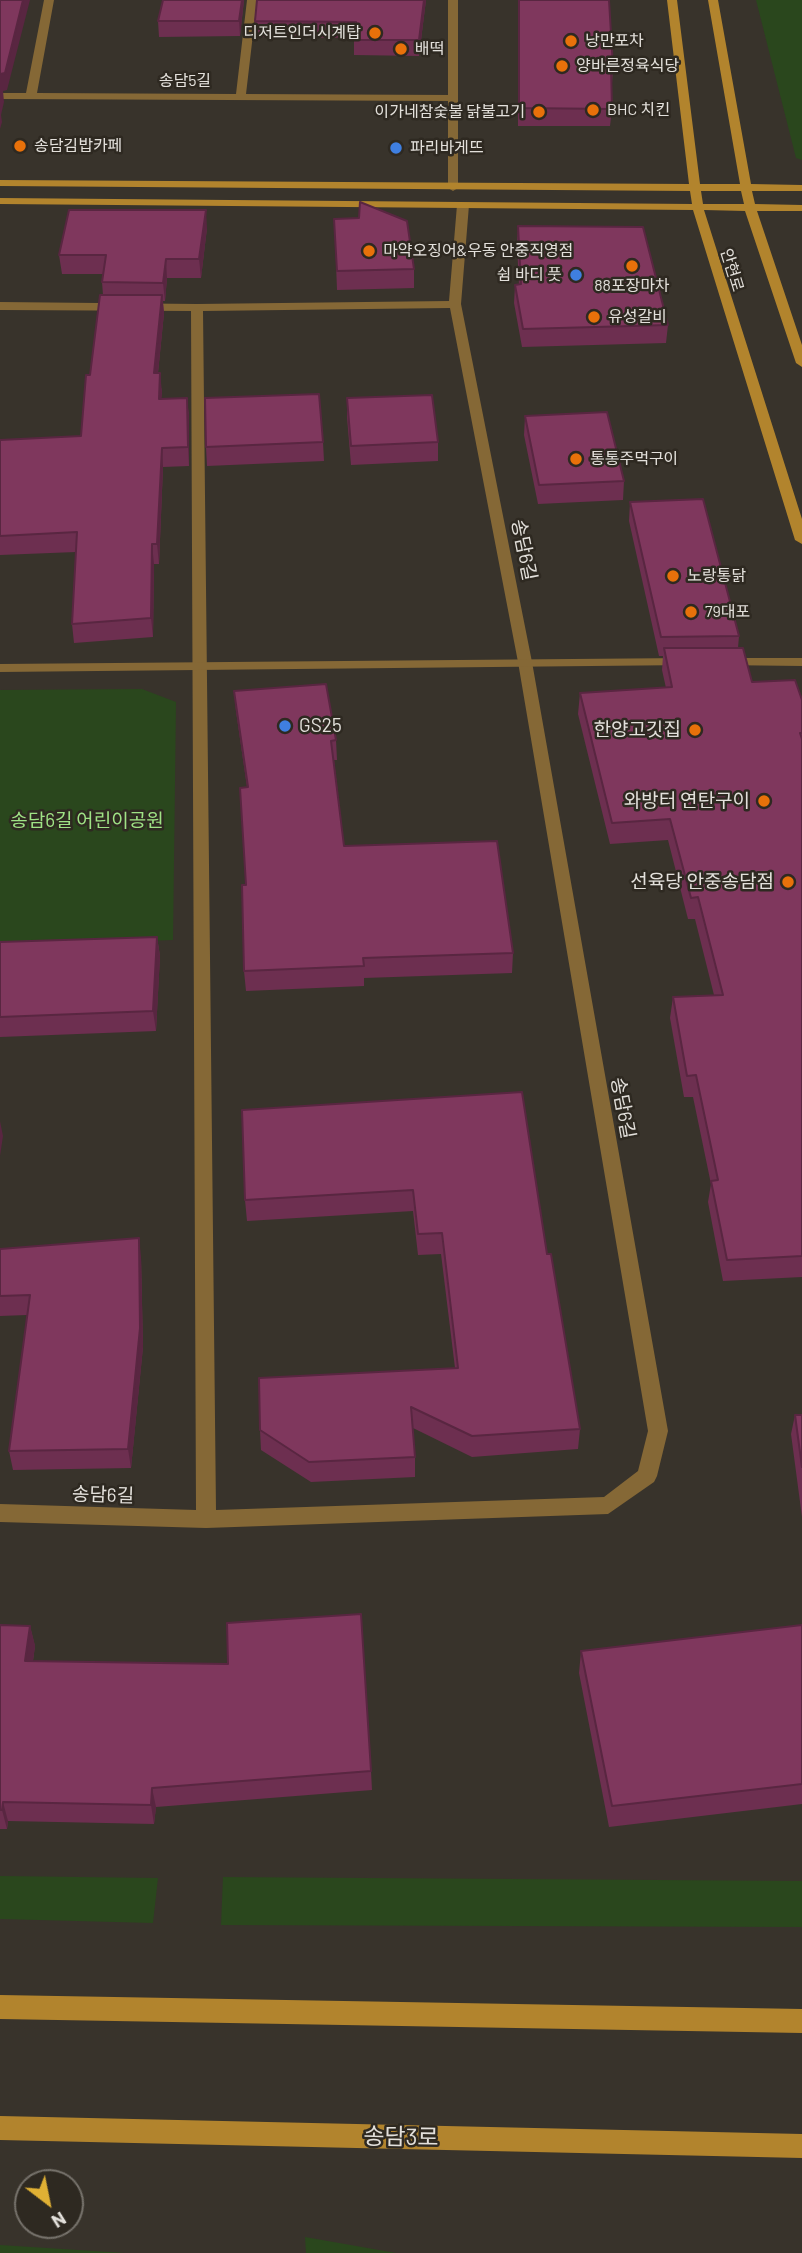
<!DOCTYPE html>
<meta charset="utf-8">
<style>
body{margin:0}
#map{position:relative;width:802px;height:2253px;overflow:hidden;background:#38332b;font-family:Barlow,sans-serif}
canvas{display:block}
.north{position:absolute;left:14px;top:2169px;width:70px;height:70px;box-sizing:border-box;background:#2e2921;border:2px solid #76726b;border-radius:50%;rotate:148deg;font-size:19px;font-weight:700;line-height:28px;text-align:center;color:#e3e0db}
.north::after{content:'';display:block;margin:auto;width:24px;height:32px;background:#e0b034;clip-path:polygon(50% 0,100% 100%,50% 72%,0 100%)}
</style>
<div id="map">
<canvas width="802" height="2253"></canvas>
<div class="north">N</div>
</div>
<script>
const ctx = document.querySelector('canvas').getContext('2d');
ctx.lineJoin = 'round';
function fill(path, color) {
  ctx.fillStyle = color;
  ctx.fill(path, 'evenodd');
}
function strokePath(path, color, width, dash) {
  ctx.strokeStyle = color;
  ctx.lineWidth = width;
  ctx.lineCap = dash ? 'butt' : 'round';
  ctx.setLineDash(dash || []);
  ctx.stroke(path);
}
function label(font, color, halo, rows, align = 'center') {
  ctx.font = font + ' Barlow,"Noto Sans KR",sans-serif';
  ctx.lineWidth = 5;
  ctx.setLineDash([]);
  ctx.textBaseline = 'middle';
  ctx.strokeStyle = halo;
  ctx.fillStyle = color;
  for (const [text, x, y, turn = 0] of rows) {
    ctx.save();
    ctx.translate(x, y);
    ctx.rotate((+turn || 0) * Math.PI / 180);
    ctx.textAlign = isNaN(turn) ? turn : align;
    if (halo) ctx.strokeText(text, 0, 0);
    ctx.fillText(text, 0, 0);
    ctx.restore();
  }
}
const green = new Path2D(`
 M 756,0 L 802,0 L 802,160 L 796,158 Z
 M 142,689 L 176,702 L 173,940 L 0,946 L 0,690 Z
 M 0,1876 L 158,1878 L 153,1923 L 0,1919 Z
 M 223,1877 L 802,1881 L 802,1927 L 221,1925 Z
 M 305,2237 L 396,2253 L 306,2253 Z
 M 0,2245 L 125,2253 L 0,2253 Z`);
const lane = new Path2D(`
 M 44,0 L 54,0 L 37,93 L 236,94 L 247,0 L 257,0 L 246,94 L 453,95 L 458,98 L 453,101 L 0,99 L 0,93 L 26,93 Z
 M 463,202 L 469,205 L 461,304 L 532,662 L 668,1431 L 657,1476 L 654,1482 L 608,1514 L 206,1528 L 0,1522 L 0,1504 L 196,1510 L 191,311 L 0,310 L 0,302 L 197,304 L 449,301 L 457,205 ZM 450,308 L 518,662 L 648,1431 L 638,1471 L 604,1497 L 216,1510 L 203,311 Z`);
const street = new Path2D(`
 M 448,0 L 458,0 L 458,188 L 453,191 L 448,188 Z
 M 686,658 L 693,662 L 691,665 L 0,672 L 0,664 Z
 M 724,658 L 802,658 L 802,666 L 719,665 L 717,662 Z`);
const secondary = new Path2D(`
 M 667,0 L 677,0 L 700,184 L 740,184 L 708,0 L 718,0 L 751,184 L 802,185 L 802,191 L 752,191 L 755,204 L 802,205 L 802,211 L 757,211 L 802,345 L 802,367 L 796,363 L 745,211 L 704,210 L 802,519 L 802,544 L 795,540 L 693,210 L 0,204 L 0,198 L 692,204 L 690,191 L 0,186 L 0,180 L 689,184 ZM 701,191 L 741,191 L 744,204 L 703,204 Z
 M 0,1995 L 802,2009 L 802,2033 L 0,2019 Z
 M 0,2116 L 802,2134 L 802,2158 L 0,2140 Z`);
const wall = new Path2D(`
 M 244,0 L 240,36 L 159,37 L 158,21 Z
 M 426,0 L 419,56 L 354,55 L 354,38 L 255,37 L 255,21 Z
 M 518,0 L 609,0 L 613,67 L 612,84 L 611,84 L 612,109 L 610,126 L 518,126 Z
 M 518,226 L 668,325 L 666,343 L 522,347 L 514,303 L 515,285 L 519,285 L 517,244 Z
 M 207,228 L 201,278 L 167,278 L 165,301 L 163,301 L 164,313 L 158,373 L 162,392 L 161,399 L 187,398 L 189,417 L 189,466 L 163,467 L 159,564 L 154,564 L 153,637 L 74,643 L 72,624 L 76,552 L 0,555 L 0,440 L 81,436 L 103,295 L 102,282 L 103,274 L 62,274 L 59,255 Z
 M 335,237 L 414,269 L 414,288 L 337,290 Z
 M 347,398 L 438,442 L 438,461 L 351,465 L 347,417 Z
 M 525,416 L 624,481 L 623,500 L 538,504 L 524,435 Z
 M 323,442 L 324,461 L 207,466 L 206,447 Z
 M 630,502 L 739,636 L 738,648 L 752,682 L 802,700 L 802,1277 L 723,1281 L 708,1202 L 711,1184 L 693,1097 L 684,1097 L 670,1018 L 673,997 L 714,995 L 695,919 L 688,919 L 668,840 L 610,844 L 578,714 L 580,693 L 666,688 L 662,670 L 663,656 L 659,656 L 629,521 Z
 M 234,691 L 336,740 L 337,760 L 334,760 L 344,846 L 513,953 L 512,973 L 364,978 L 364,986 L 246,991 L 244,971 L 246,885 L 247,787 L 236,711 Z
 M 157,937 L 160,956 L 156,1031 L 0,1037 L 0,942 Z
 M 522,1092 L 547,1254 L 580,1429 L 578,1449 L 472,1457 L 413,1428 L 415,1457 L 415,1477 L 311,1482 L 261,1450 L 260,1430 L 455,1368 L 441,1254 L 418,1255 L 413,1211 L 247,1221 L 245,1200 Z
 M 0,1249 L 141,1257 L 143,1347 L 131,1468 L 13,1470 L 9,1451 L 27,1315 L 0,1316 Z
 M 795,1415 L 802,1415 L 802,1517 L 791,1434 Z
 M 0,1625 L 30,1626 L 35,1646 L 33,1661 L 371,1771 L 372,1790 L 156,1807 L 154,1824 L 8,1821 L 7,1829 L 0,1829 Z
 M 802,1625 L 802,1804 L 609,1827 L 579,1673 L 581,1651 Z`);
const shadedWall = new Path2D(`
 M 23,0 L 30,0 L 7,90 L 3,91 L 4,102 L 1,115 L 2,122 L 0,129 L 0,74 Z
 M 242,0 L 244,0 L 240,36 L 239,21 Z
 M 424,0 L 426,0 L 419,56 L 419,40 Z
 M 206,210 L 207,228 L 201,278 L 199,259 Z
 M 166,259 L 167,278 L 165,301 L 163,283 Z
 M 162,295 L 164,313 L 156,392 L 154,373 Z
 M 160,373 L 162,392 L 160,418 L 159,399 Z
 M 187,398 L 189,417 L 189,466 L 188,447 Z
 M 162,448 L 163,467 L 159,564 L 157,544 Z
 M 152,544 L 154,564 L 153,637 L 151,618 Z
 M 157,937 L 160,956 L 156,1031 L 153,1011 Z
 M 0,1121 L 3,1136 L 0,1156 Z
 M 139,1238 L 141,1257 L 143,1347 L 131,1468 L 128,1449 Z
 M 30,1626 L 35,1646 L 30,1681 L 25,1661 Z
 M 152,1788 L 156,1807 L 154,1824 L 151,1805 Z
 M 3,1802 L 8,1821 L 7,1829 L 2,1810 Z`);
const building = new Path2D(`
 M 0,0 L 23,0 L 5,73 L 0,74 Z
 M 163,0 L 242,0 L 239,21 L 158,21 Z
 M 257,0 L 424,0 L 419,40 L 353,40 L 356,22 L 255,21 Z
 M 519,0 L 609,0 L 613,67 L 611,67 L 612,109 L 519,108 Z
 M 360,202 L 407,221 L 414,269 L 337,271 L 334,219 L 359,218 Z
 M 69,210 L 206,210 L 199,259 L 166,259 L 163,283 L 102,282 L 106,255 L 59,255 Z
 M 518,226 L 643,227 L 668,325 L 523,329 L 515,285 L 521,284 Z
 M 100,295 L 162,295 L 154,373 L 160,373 L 159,399 L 187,398 L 188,447 L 162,448 L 157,544 L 152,544 L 151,618 L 72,624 L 77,532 L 0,536 L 0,440 L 81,436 L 86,375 L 90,375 Z
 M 319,394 L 323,442 L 206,447 L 205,398 Z
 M 432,395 L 438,442 L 351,446 L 347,398 Z
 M 607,412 L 624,481 L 539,485 L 525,416 Z
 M 703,499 L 739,636 L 661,637 L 630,502 Z
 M 664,648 L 743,648 L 752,682 L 795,680 L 802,700 L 802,733 L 800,733 L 802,739 L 802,1256 L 727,1260 L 711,1181 L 718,1180 L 696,1075 L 687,1076 L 673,997 L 723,995 L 698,897 L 691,898 L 670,819 L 612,823 L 580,693 L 672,687 Z
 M 326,684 L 336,740 L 331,741 L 344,846 L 497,841 L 513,953 L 363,958 L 364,966 L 244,971 L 242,885 L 246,885 L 240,788 L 248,787 L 234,691 Z
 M 157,937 L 153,1011 L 0,1017 L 0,942 Z
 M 522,1092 L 547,1254 L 551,1254 L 580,1429 L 472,1436 L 411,1407 L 415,1457 L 309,1462 L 260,1430 L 259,1378 L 458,1368 L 442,1233 L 418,1234 L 413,1190 L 245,1200 L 242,1110 Z
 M 139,1238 L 140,1328 L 128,1449 L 9,1451 L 30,1295 L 0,1296 L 0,1249 Z
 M 795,1415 L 802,1415 L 802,1467 Z
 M 361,1614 L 371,1771 L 152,1788 L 151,1805 L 3,1802 L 2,1810 L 0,1810 L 0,1625 L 30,1626 L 25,1661 L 228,1664 L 227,1623 Z
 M 802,1625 L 802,1784 L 612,1806 L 581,1651 Z`);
const markers = [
 [375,33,7,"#e8710a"],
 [571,41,7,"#e8710a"],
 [401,49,7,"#e8710a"],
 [562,66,7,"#e8710a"],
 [593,110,7,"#e8710a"],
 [539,112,7,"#e8710a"],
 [20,146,7,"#e8710a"],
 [396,148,7,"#3f7fe0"],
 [369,251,7,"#e8710a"],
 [632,266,7,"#e8710a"],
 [576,275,7,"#3f7fe0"],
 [594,317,7,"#e8710a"],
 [576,459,7,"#e8710a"],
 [673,576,7,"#e8710a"],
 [691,612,7,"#e8710a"],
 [285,726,7,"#3f7fe0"],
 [695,730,7,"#e8710a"],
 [764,801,7,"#e8710a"],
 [788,882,7,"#e8710a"]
];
const farPoinames = [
 ["디저트인더시계탑",361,33,"right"],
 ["낭만포차",585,41],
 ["배떡",415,49],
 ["양바른정육식당",576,66],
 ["BHC 치킨",607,110],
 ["이가네참숯불 닭불고기",525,112,"right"],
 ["송담김밥카페",34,146],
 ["파리바게뜨",410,148],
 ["마약오징어&우동 안중직영점",383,251],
 ["쉼 바디 풋",562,275,"right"],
 ["88포장마차",632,286,"center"],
 ["유성갈비",608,317],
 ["통통주먹구이",590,459],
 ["노랑통닭",687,576],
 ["79대포",705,612]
];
const farStreetnames = [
 ["송담5길",185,81],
 ["안현로",732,270,73]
];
const streetNames = [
 ["송담6길",524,550,79],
 ["송담6길",623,1108,80],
 ["송담6길",103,1495,2]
];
const poiNames = [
 ["GS25",299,726,"left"],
 ["한양고깃집",681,730],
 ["와방터 연탄구이",750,801],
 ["선육당 안중송담점",774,882]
];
const parkNames = [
 ["송담6길 어린이공원",87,821]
];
const nearStreetnames = [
 ["송담3로",401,2137,1]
];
fill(green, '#2a471d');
fill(lane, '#856836');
fill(street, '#856836');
fill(secondary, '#b2842d');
fill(wall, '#6d2f50');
fill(shadedWall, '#592641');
fill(building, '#7f375d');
strokePath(building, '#592641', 2);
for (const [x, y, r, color] of markers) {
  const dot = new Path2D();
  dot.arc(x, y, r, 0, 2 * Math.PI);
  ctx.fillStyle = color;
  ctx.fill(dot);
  strokePath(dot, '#2e2921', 2.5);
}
label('16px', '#e3e0db', '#2e2921', farPoinames, 'left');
label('16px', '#e3e0db', '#2e2921', farStreetnames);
label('19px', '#e3e0db', '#2e2921', streetNames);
label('19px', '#e3e0db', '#2e2921', poiNames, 'right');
label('19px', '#9fe285', '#2e2921', parkNames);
label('23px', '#e3e0db', '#2e2921', nearStreetnames);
</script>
